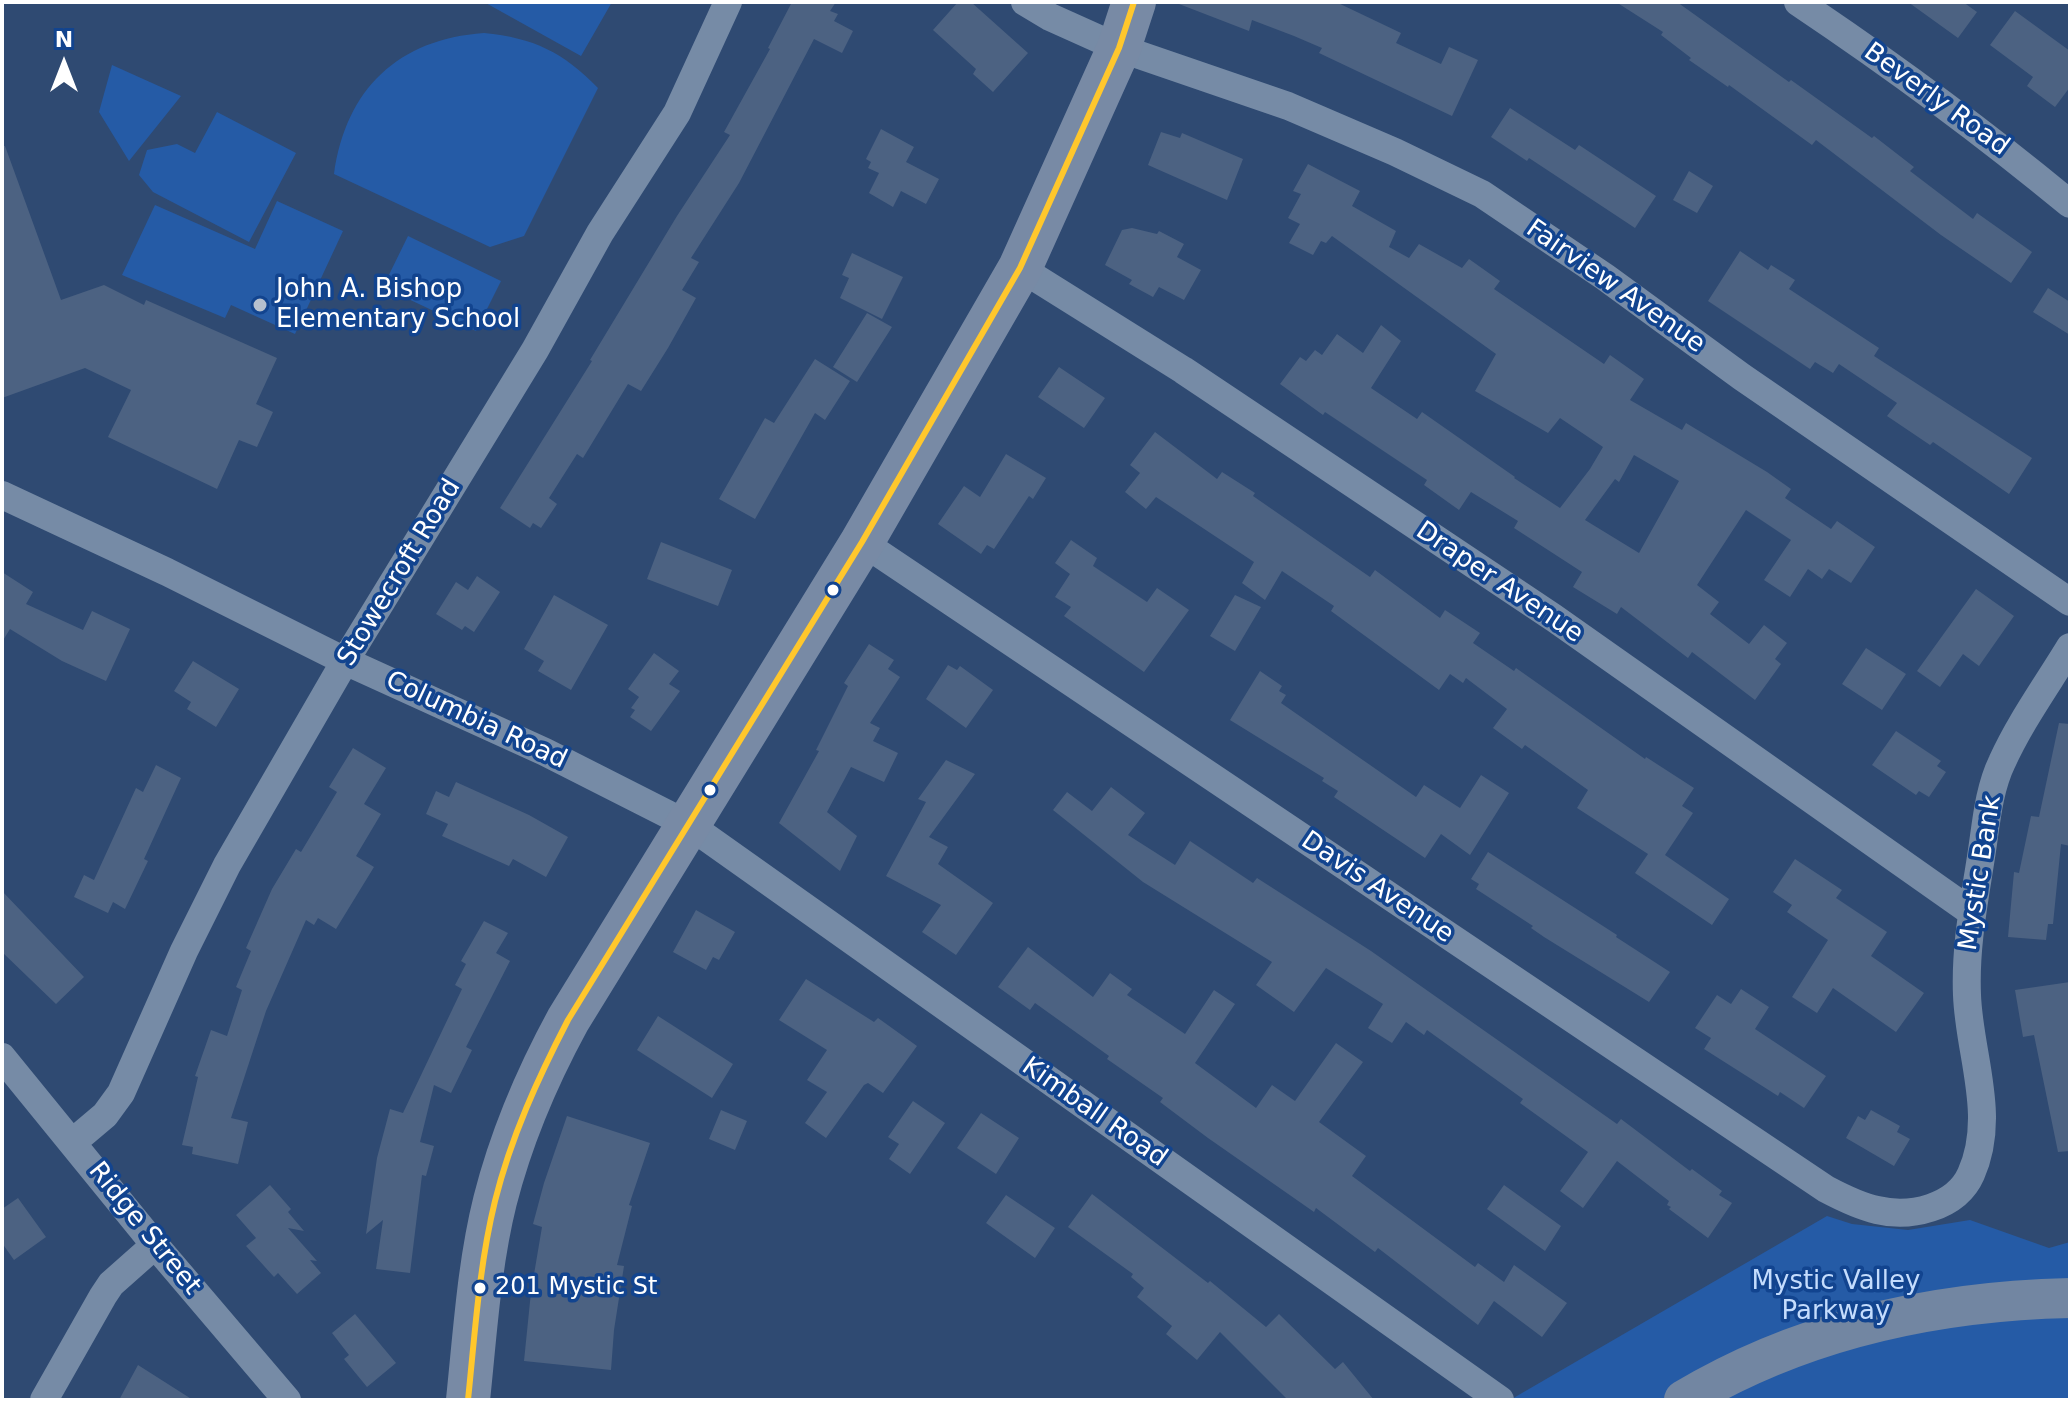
<!DOCTYPE html>
<style>
body{margin:0}
#map{position:relative;width:2072px;height:1402px;overflow:hidden;background:#2f4a72;font-family:"DejaVu Sans",sans-serif}
canvas{display:block}
.frame{position:absolute;inset:0;border:4px solid #fff;pointer-events:none}
.north{position:absolute;left:24px;top:24px;width:80px;height:80px;-webkit-text-stroke:6px #12448f;paint-order:stroke;rotate:0deg;font-size:22px;font-weight:700;line-height:32px;text-align:center;color:#fff}
.north::after{content:'';display:block;margin:auto;width:28px;height:36px;background:#fff;clip-path:polygon(50% 0,100% 100%,50% 72%,0 100%)}
</style>
<div id="map">
<canvas width="2072" height="1402"></canvas>
<div class="frame"></div>
<div class="north">N</div>
</div>
<script>
const ctx = document.querySelector('canvas').getContext('2d');
ctx.lineJoin = 'round';
function fill(path, color) {
  ctx.fillStyle = color;
  ctx.fill(path, 'evenodd');
}
function strokePath(path, color, width, dash) {
  ctx.strokeStyle = color;
  ctx.lineWidth = width;
  ctx.lineCap = dash ? 'butt' : 'round';
  ctx.setLineDash(dash || []);
  ctx.stroke(path);
}
function label(font, color, halo, rows, align = 'center') {
  ctx.font = font + ' "DejaVu Sans",sans-serif';
  ctx.lineWidth = 7;
  ctx.setLineDash([]);
  ctx.textBaseline = 'middle';
  ctx.strokeStyle = halo;
  ctx.fillStyle = color;
  for (const [text, x, y, turn = 0] of rows) {
    ctx.save();
    ctx.translate(x, y);
    ctx.rotate((+turn || 0) * Math.PI / 180);
    ctx.textAlign = isNaN(turn) ? turn : align;
    if (halo) ctx.strokeText(text, 0, 0);
    ctx.fillText(text, 0, 0);
    ctx.restore();
  }
}
const green = new Path2D(`
 M 484,2 L 612,2 L 581,56 Z
 M 484,33 C 534,38 563,52 598,88 L 524,236 L 490,247 L 334,174 C 346,89 398,39 484,33 Z
 M 112,65 L 181,96 L 129,161 L 99,112 Z
 M 217,112 L 296,153 L 249,242 L 153,192 L 139,175 L 147,150 L 177,144 L 195,153 Z
 M 277,201 L 343,231 L 295,334 L 231,305 L 225,318 L 122,275 L 155,205 L 255,249 Z
 M 408,236 L 501,281 L 476,331 L 383,287 Z
 M 1827,1216 L 1852,1224 L 1908,1230 L 1970,1220 L 2049,1248 L 2070,1242 L 2070,1400 L 1510,1400 Z`);
const building = new Path2D(`
 M 792,2 L 836,2 L 830,11 L 838,14 L 834,21 L 853,31 L 842,53 L 814,39 L 739,183 L 691,258 L 699,262 L 682,290 L 696,298 L 668,348 L 641,391 L 628,384 L 583,458 L 577,454 L 549,498 L 557,504 L 541,528 L 533,523 L 530,528 L 500,508 L 592,361 L 590,360 L 677,216 L 730,135 L 724,132 L 770,49 L 768,48 Z
 M 958,2 L 971,2 L 1028,53 L 993,92 L 973,74 L 976,69 L 933,30 Z
 M 1179,2 L 1336,2 L 1401,33 L 1396,43 L 1441,64 L 1449,47 L 1478,60 L 1452,116 L 1319,53 L 1322,48 L 1294,36 L 1252,20 L 1249,31 L 1179,4 Z
 M 1616,2 L 1677,2 L 1789,82 L 1791,80 L 1872,138 L 1874,136 L 1914,167 L 1910,171 L 1973,219 L 1977,213 L 2032,252 L 2011,283 L 1941,235 L 1816,140 L 1812,145 L 1729,85 L 1728,87 L 1689,60 L 1691,58 L 1661,35 L 1663,32 Z
 M 1908,2 L 1963,2 L 1977,12 L 1958,38 Z
 M 2015,11 L 2070,51 L 2070,87 L 2055,107 L 2027,86 L 2033,77 L 1990,45 Z
 M 1510,108 L 1575,150 L 1579,145 L 1656,196 L 1635,228 L 1529,158 L 1527,161 L 1491,137 Z
 M 881,129 L 914,147 L 906,162 L 939,179 L 926,204 L 901,191 L 893,207 L 869,193 L 879,173 L 868,168 L 871,162 L 866,159 Z
 M 1161,132 L 1180,138 L 1182,133 L 1243,159 L 1227,200 L 1148,165 Z
 M 2,146 L 5,146 L 61,300 L 104,285 L 144,305 L 146,300 L 277,358 L 256,404 L 273,412 L 257,447 L 239,440 L 217,489 L 108,437 L 131,390 L 85,368 L 2,398 Z
 M 1308,164 L 1360,191 L 1352,206 L 1396,231 L 1389,247 L 1409,258 L 1419,244 L 1462,268 L 1469,259 L 1500,281 L 1494,289 L 1604,364 L 1610,355 L 1644,379 L 1630,400 L 1682,430 L 1686,423 L 1767,472 L 1791,489 L 1785,498 L 1831,529 L 1837,521 L 1875,547 L 1851,583 L 1829,569 L 1822,579 L 1808,569 L 1790,597 L 1764,580 L 1791,540 L 1746,510 L 1697,585 L 1719,602 L 1710,614 L 1749,644 L 1764,625 L 1787,643 L 1775,659 L 1781,664 L 1755,700 L 1692,652 L 1688,658 L 1621,607 L 1617,614 L 1573,587 L 1582,572 L 1514,528 L 1518,521 L 1471,492 L 1459,510 L 1424,485 L 1427,480 L 1325,412 L 1323,415 L 1280,384 L 1300,357 L 1306,361 L 1315,350 L 1322,355 L 1337,334 L 1363,353 L 1381,325 L 1401,341 L 1371,388 L 1417,419 L 1422,412 L 1515,477 L 1514,478 L 1560,508 L 1590,469 L 1603,447 L 1560,418 L 1548,433 L 1475,391 L 1496,354 L 1332,236 L 1326,243 L 1321,241 L 1313,255 L 1289,243 L 1300,224 L 1288,218 L 1301,194 L 1293,191 ZM 1634,455 L 1679,481 L 1639,553 L 1585,520 L 1615,479 L 1619,482 Z
 M 1689,171 L 1713,186 L 1697,213 L 1673,200 Z
 M 1132,228 L 1157,234 L 1159,231 L 1184,244 L 1177,257 L 1201,270 L 1184,300 L 1159,287 L 1153,297 L 1129,284 L 1132,280 L 1105,265 L 1122,230 Z
 M 1740,251 L 1768,270 L 1771,265 L 1795,280 L 1789,289 L 1879,348 L 1874,356 L 2032,458 L 2009,494 L 1933,442 L 1930,445 L 1887,416 L 1897,403 L 1839,364 L 1833,373 L 1815,362 L 1810,369 L 1708,301 Z
 M 852,253 L 903,277 L 882,319 L 840,298 L 849,278 L 842,275 Z
 M 2048,288 L 2070,302 L 2070,335 L 2033,312 Z
 M 867,313 L 892,327 L 857,382 L 833,367 Z
 M 815,359 L 850,381 L 825,420 L 815,413 L 755,519 L 719,499 L 765,418 L 774,423 Z
 M 1059,367 L 1105,398 L 1084,428 L 1038,397 Z
 M 1155,432 L 1217,479 L 1222,472 L 1255,493 L 1253,496 L 1370,577 L 1375,570 L 1440,618 L 1445,610 L 1480,633 L 1473,643 L 1514,671 L 1516,668 L 1645,759 L 1646,757 L 1694,788 L 1682,806 L 1693,813 L 1665,855 L 1729,899 L 1712,925 L 1635,873 L 1648,854 L 1577,808 L 1588,790 L 1525,745 L 1522,749 L 1493,728 L 1507,709 L 1466,678 L 1463,683 L 1450,674 L 1439,690 L 1331,611 L 1334,606 L 1282,571 L 1265,600 L 1242,583 L 1254,562 L 1156,497 L 1146,509 L 1125,492 L 1140,473 L 1130,465 Z
 M 1006,454 L 1046,478 L 1033,499 L 1029,496 L 994,549 L 987,545 L 981,554 L 938,524 L 964,486 L 980,497 Z
 M 1071,540 L 1097,558 L 1093,566 L 1147,602 L 1157,588 L 1189,610 L 1144,672 L 1064,616 L 1071,607 L 1055,597 L 1070,574 L 1055,563 Z
 M 661,542 L 732,570 L 718,606 L 647,579 Z
 M 2,572 L 33,592 L 26,604 L 83,630 L 92,611 L 130,629 L 106,681 L 62,661 L 10,629 L 2,642 Z
 M 477,576 L 500,592 L 474,632 L 465,626 L 462,630 L 436,614 L 456,582 L 468,590 Z
 M 1976,589 L 2014,616 L 1979,666 L 1963,654 L 1940,687 L 1917,671 Z
 M 554,595 L 608,625 L 571,690 L 538,671 L 544,661 L 524,649 Z
 M 1235,595 L 1261,607 L 1235,651 L 1210,636 Z
 M 869,644 L 894,660 L 888,669 L 900,677 L 870,723 L 880,728 L 873,741 L 898,753 L 884,782 L 851,767 L 827,812 L 857,836 L 840,871 L 779,823 L 819,751 L 816,750 L 848,686 L 844,683 Z
 M 1866,648 L 1906,674 L 1882,710 L 1842,684 Z
 M 654,653 L 679,671 L 669,684 L 680,691 L 651,731 L 630,717 L 635,710 L 631,708 L 639,697 L 628,689 Z
 M 193,661 L 239,689 L 216,727 L 187,709 L 191,702 L 174,691 Z
 M 948,665 L 957,670 L 960,666 L 993,690 L 966,728 L 926,699 Z
 M 1260,671 L 1282,686 L 1279,691 L 1286,695 L 1281,703 L 1416,797 L 1424,785 L 1460,808 L 1481,775 L 1509,793 L 1470,855 L 1441,834 L 1425,858 L 1334,797 L 1338,791 L 1322,781 L 1324,778 L 1230,720 Z
 M 2059,723 L 2070,724 L 2070,846 L 2061,844 L 2053,924 L 2048,924 L 2046,940 L 2008,937 L 2014,872 L 2019,873 L 2031,816 L 2039,817 Z
 M 1896,731 L 1941,761 L 1937,766 L 1946,772 L 1929,797 L 1919,791 L 1916,795 L 1872,765 Z
 M 353,748 L 386,768 L 364,804 L 381,814 L 356,856 L 374,867 L 336,929 L 318,918 L 314,925 L 306,920 L 266,1011 L 231,1118 L 248,1122 L 238,1164 L 192,1154 L 193,1147 L 182,1145 L 198,1077 L 195,1076 L 211,1030 L 227,1036 L 242,990 L 236,987 L 251,951 L 246,948 L 272,889 L 296,849 L 301,852 L 337,792 L 329,787 Z
 M 946,760 L 975,774 L 929,837 L 948,847 L 938,864 L 993,903 L 956,955 L 922,932 L 941,905 L 886,876 L 926,802 L 918,799 Z
 M 156,765 L 181,778 L 144,859 L 148,861 L 125,909 L 113,902 L 108,913 L 74,897 L 84,875 L 94,880 L 136,788 L 143,792 Z
 M 456,782 L 529,815 L 568,837 L 546,877 L 513,859 L 509,866 L 442,836 L 448,824 L 426,814 L 436,791 L 449,797 Z
 M 1111,787 L 1145,813 L 1128,835 L 1175,865 L 1190,841 L 1253,883 L 1257,878 L 1371,951 L 1617,1124 L 1621,1119 L 1690,1171 L 1692,1169 L 1722,1191 L 1719,1195 L 1732,1203 L 1708,1238 L 1669,1209 L 1671,1207 L 1667,1205 L 1669,1201 L 1617,1161 L 1583,1208 L 1560,1191 L 1588,1152 L 1520,1103 L 1523,1099 L 1427,1030 L 1424,1035 L 1406,1022 L 1392,1043 L 1368,1028 L 1383,1004 L 1326,968 L 1294,1012 L 1256,985 L 1272,962 L 1143,882 L 1053,810 L 1067,792 L 1092,811 Z
 M 1488,852 L 1617,935 L 1616,937 L 1670,972 L 1649,1002 L 1544,937 L 1531,928 L 1533,926 L 1476,889 L 1479,884 L 1471,879 Z
 M 1795,859 L 1842,890 L 1836,898 L 1887,932 L 1871,956 L 1924,993 L 1896,1032 L 1833,988 L 1817,1013 L 1792,997 L 1828,940 L 1787,912 L 1792,905 L 1773,892 Z
 M 2,891 L 84,977 L 56,1004 L 2,952 Z
 M 696,910 L 735,932 L 719,960 L 713,957 L 706,970 L 673,952 Z
 M 484,921 L 508,933 L 496,953 L 510,961 L 466,1047 L 472,1050 L 451,1093 L 434,1085 L 420,1142 L 434,1146 L 426,1176 L 422,1175 L 410,1273 L 376,1269 L 383,1220 L 366,1234 L 377,1158 L 390,1109 L 403,1113 L 462,989 L 455,985 L 466,964 L 461,961 Z
 M 1028,947 L 1093,997 L 1110,973 L 1132,989 L 1127,995 L 1185,1034 L 1214,990 L 1235,1004 L 1195,1063 L 1256,1108 L 1272,1085 L 1295,1101 L 1336,1043 L 1363,1062 L 1319,1122 L 1366,1156 L 1352,1176 L 1475,1267 L 1478,1263 L 1504,1282 L 1514,1265 L 1567,1303 L 1542,1337 L 1494,1301 L 1478,1325 L 1378,1248 L 1375,1252 L 1316,1208 L 1314,1212 L 1208,1138 L 1160,1102 L 1163,1098 L 1107,1059 L 1109,1056 L 1035,1003 L 1030,1010 L 998,987 Z
 M 806,979 L 874,1022 L 878,1018 L 917,1046 L 883,1093 L 868,1083 L 864,1085 L 826,1138 L 805,1123 L 827,1092 L 807,1080 L 827,1050 L 779,1020 Z
 M 2070,982 L 2070,1151 L 2058,1152 L 2034,1035 L 2023,1037 L 2015,990 Z
 M 1741,989 L 1769,1007 L 1755,1029 L 1826,1076 L 1804,1108 L 1780,1092 L 1778,1096 L 1704,1049 L 1711,1038 L 1695,1028 L 1717,995 L 1731,1004 Z
 M 658,1016 L 733,1064 L 712,1098 L 637,1050 Z
 M 913,1101 L 945,1123 L 910,1174 L 889,1159 L 899,1144 L 888,1137 Z
 M 721,1110 L 747,1121 L 735,1150 L 709,1139 Z
 M 1871,1110 L 1900,1126 L 1897,1132 L 1910,1139 L 1894,1166 L 1846,1138 L 1858,1116 L 1865,1120 Z
 M 981,1113 L 1019,1138 L 996,1174 L 957,1148 Z
 M 567,1116 L 650,1143 L 629,1205 L 632,1206 L 617,1265 L 624,1266 L 614,1330 L 611,1370 L 524,1361 L 531,1292 L 542,1227 L 533,1224 L 544,1183 Z
 M 270,1185 L 291,1209 L 288,1212 L 304,1231 L 288,1228 L 317,1261 L 310,1260 L 321,1273 L 297,1294 L 278,1273 L 274,1277 L 246,1246 L 256,1238 L 236,1215 Z
 M 1504,1185 L 1561,1226 L 1545,1251 L 1487,1209 Z
 M 1092,1194 L 1208,1283 L 1210,1281 L 1266,1327 L 1279,1314 L 1335,1369 L 1343,1362 L 1374,1400 L 1288,1400 L 1220,1332 L 1197,1360 L 1166,1334 L 1172,1326 L 1137,1297 L 1144,1288 L 1131,1277 L 1133,1274 L 1068,1227 Z
 M 1006,1195 L 1055,1228 L 1035,1258 L 986,1223 Z
 M 18,1198 L 46,1237 L 14,1260 L 2,1243 L 2,1209 Z
 M 355,1314 L 396,1363 L 367,1387 L 344,1359 L 349,1355 L 332,1333 Z
 M 138,1365 L 193,1400 L 119,1400 Z`);
const minor = new Path2D(`
 M 1025,2 L 1050,17 L 1119,48 L 1288,106 L 1395,152 L 1482,194 L 1605,277 L 1742,377 L 2070,602
 M 1798,2 C 1892,65 1983,132 2070,204
 M 1020,268 L 1183,370 L 1554,618 L 1970,911
 M 2,495 L 167,572 L 345,661 L 545,752 L 689,825 L 1500,1400
 M 862,542 L 1826,1189 C 1843,1198 1859,1206 1877,1210 C 1910,1218 1956,1208 1971,1174 C 1997,1116 1969,1054 1967,995 C 1965,947 1974,903 1981,857 C 1986,826 1988,791 2002,762 C 2020,722 2047,685 2070,647
 M 2,1057 L 155,1245 L 287,1400
 M 73,1142 L 105,1115 L 121,1093 L 184,951 L 227,865 L 345,661 L 535,350 L 600,233 L 677,113 L 728,2
 M 44,1400 L 103,1296 L 111,1284 L 155,1245`);
const secondary = new Path2D(`
 M 1684,1400 C 1801,1330 1935,1301 2070,1298`);
const trunk = new Path2D(`
 M 468,1400 C 475,1334 479,1265 495,1201 C 511,1138 537,1077 568,1020 L 862,542 L 1020,268 L 1119,48 L 1134,2`);
const bus1 = new Path2D(`
 M 468,1400 C 475,1333 479,1266 495,1201 C 511,1137 538,1078 568,1020 L 862,542 L 1020,268 L 1119,48 L 1134,2`);
const markers = [
 [260,305,8,"#b6c0ce"],
 [833,590,7,"#fff"],
 [710,790,7,"#fff"],
 [480,1288,7,"#fff"]
];
const busNames = [
 ["201 Mystic St",495,1288]
];
const streetNames = [
 ["Beverly Road",1936,100,36],
 ["Fairview Avenue",1615,287,35],
 ["Stowecroft Road",400,573,-59],
 ["Draper Avenue",1499,583,34],
 ["Columbia Road",476,721,25],
 ["Mystic Bank",1981,873,-81],
 ["Davis Avenue",1377,888,34],
 ["Kimball Road",1094,1113,35],
 ["Ridge Street",144,1229,51]
];
const poiNames = [
 ["John A. Bishop",276,290],
 ["Elementary School",276,320]
];
const parkNames = [
 ["Mystic Valley",1836,1282],
 ["Parkway",1836,1312]
];
fill(green, '#255ba6');
fill(building, '#4c6282');
strokePath(minor, '#768ba6', 28);
strokePath(secondary, '#7286a2', 40);
strokePath(trunk, '#788aa5', 44);
strokePath(bus1, '#ffc72c', 6);
for (const [x, y, r, color] of markers) {
  const dot = new Path2D();
  dot.arc(x, y, r, 0, 2 * Math.PI);
  ctx.fillStyle = color;
  ctx.fill(dot);
  strokePath(dot, '#12448f', 3);
}
label('24px', '#fff', '#12448f', busNames, 'left');
label('26px', '#fff', '#12448f', streetNames);
label('26px', '#fff', '#12448f', poiNames, 'left');
label('26px', '#c4dcfd', '#12448f', parkNames);
</script>
